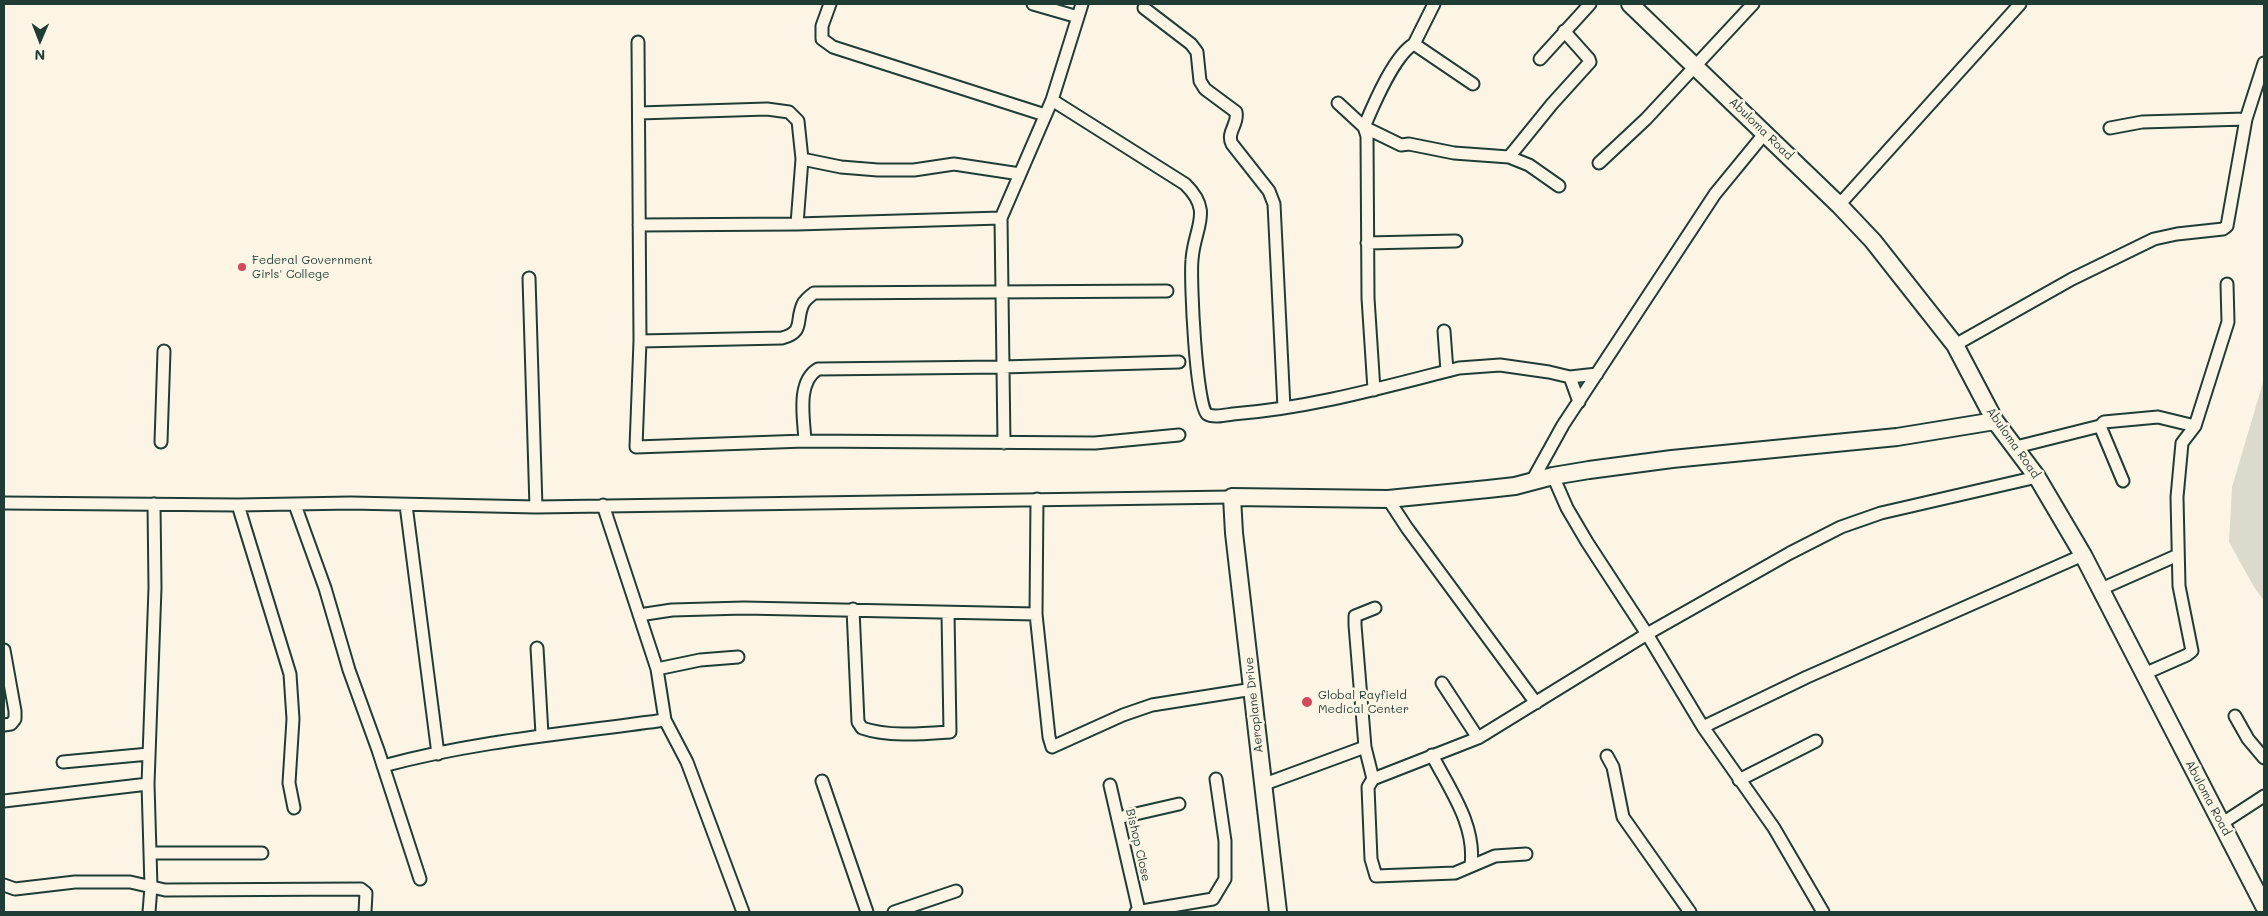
<!DOCTYPE html>
<style>
body{margin:0}
#map{position:relative;width:2268px;height:916px;overflow:hidden;background:#fcf5e5;font-family:Mali,sans-serif}
canvas{display:block}
.frame{position:absolute;inset:0;border:5px solid #1f3d34;pointer-events:none}
.north{position:absolute;left:15px;top:15px;width:50px;height:50px;-webkit-text-stroke:4px #fcf5e5;paint-order:stroke;rotate:181deg;font-size:14px;font-weight:700;line-height:20px;text-align:center;color:#1f3d34}
.north::after{content:'';display:block;margin:auto;width:18px;height:22px;background:#1f3d34;clip-path:polygon(50% 0,100% 100%,50% 72%,0 100%)}
</style>
<div id="map">
<canvas width="2268" height="916"></canvas>
<div class="frame"></div>
<div class="north">N</div>
</div>
<script>
const ctx = document.querySelector('canvas').getContext('2d');
ctx.lineJoin = 'round';
function fill(path, color) {
  ctx.fillStyle = color;
  ctx.fill(path, 'evenodd');
}
function strokePath(path, color, width, dash) {
  ctx.strokeStyle = color;
  ctx.lineWidth = width;
  ctx.lineCap = dash ? 'butt' : 'round';
  ctx.setLineDash(dash || []);
  ctx.stroke(path);
}
function label(font, color, halo, rows, align = 'center') {
  ctx.font = font + ' Mali,sans-serif';
  ctx.lineWidth = 5;
  ctx.setLineDash([]);
  ctx.textBaseline = 'middle';
  ctx.strokeStyle = halo;
  ctx.fillStyle = color;
  for (const [text, x, y, turn = 0] of rows) {
    ctx.save();
    ctx.translate(x, y);
    ctx.rotate((+turn || 0) * Math.PI / 180);
    ctx.textAlign = isNaN(turn) ? turn : align;
    if (halo) ctx.strokeText(text, 0, 0);
    ctx.fillText(text, 0, 0);
    ctx.restore();
  }
}
const green = new Path2D(`
 M 2264,379 L 2264,601 L 2254,587 L 2229,542 L 2232,487 Z`);
const street = new Path2D(`
 M 830,4 L 822,26 L 822,39 L 833,47 L 1045,115
 M 1033,4 L 1078,17
 M 1144,8 L 1191,44 L 1197,52 L 1200,81 L 1205,89 L 1236,112 C 1239,124 1226,132 1232,144 L 1269,191 L 1274,204 L 1284,408
 M 638,42 L 640,341 L 636,447 L 805,441 L 1095,443 L 1179,435
 M 1414,44 L 1473,84
 M 1540,59 L 1590,4
 M 1052,100 L 1185,184 C 1214,212 1194,227 1192,260 C 1190,279 1196,406 1207,414 C 1213,418 1226,415 1233,414 C 1311,408 1384,387 1459,368 L 1500,365 L 1549,372 L 1570,377 L 1597,374
 M 1338,103 L 1364,127 L 1401,145 L 1409,144 L 1454,153 L 1509,157 L 1529,165 L 1559,186
 M 639,113 L 767,109 L 789,112 L 798,121 L 802,159 L 797,224
 M 2110,128 L 2142,122 L 2246,119
 M 1509,157 L 1552,104 L 1590,62 L 1589,59 L 1564,31
 M 802,159 L 841,167 L 878,170 L 914,170 L 954,164 L 1020,174
 M 1599,163 L 1646,119 L 1753,4
 M 1839,205 L 2020,4
 M 639,225 L 797,224 L 1001,218
 M 1367,243 L 1456,241
 M 529,278 L 536,507
 M 1444,331 L 1447,371
 M 640,341 L 782,338 C 805,332 795,321 803,304 C 805,300 810,296 814,293 L 1167,291
 M 1955,345 L 2072,279 L 2154,239 L 2177,234 L 2223,229 L 2227,226 L 2246,119 L 2264,63
 M 1570,377 L 1579,402
 M 1374,390 L 1368,298 L 1367,136 L 1364,127 C 1373,106 1394,55 1414,44 L 1434,4
 M 2100,426 L 2104,422 L 2158,417 L 2195,426
 M 805,441 C 804,419 796,382 818,369 L 1002,367 L 1179,362
 M 161,442 L 164,351
 M 1004,443 L 1001,218 L 1052,100 L 1082,4
 M 2016,447 L 2100,426 L 2123,481
 M 1553,476 L 1567,508 L 1587,542 L 1647,634 L 1703,727 L 1774,828 L 1823,912
 M 1532,481 L 1563,425 L 1715,194 L 1765,133
 M 1037,499 L 1036,614 L 1049,737 L 1052,747 L 1123,715 L 1152,705 L 1253,689
 M 1388,499 L 1407,528 L 1536,703
 M 4,503 L 238,505 L 351,503 L 536,507 L 1232,497
 M 238,505 L 290,674 L 293,719 L 289,783 L 294,808
 M 295,505 L 325,588 L 349,670 L 378,750 L 420,879
 M 406,505 L 438,754
 M 603,505 L 657,669 L 665,720 L 687,762 L 743,912
 M 2101,589 L 2178,555
 M 853,609 L 858,722 L 862,728 C 888,737 922,734 950,732 L 948,613
 M 639,615 L 672,610 L 744,608 L 1036,614
 M 537,648 L 542,734
 M 4,650 L 15,711 L 15,719 L 11,724 L 4,725
 M 657,669 L 700,660 L 738,657
 M 2144,674 L 2187,655 L 2192,651 L 2179,586 L 2177,497 L 2182,443 L 2195,426 L 2228,322 L 2227,284
 M 1442,683 L 1478,738
 M 2235,716 L 2248,739 L 2264,758
 M 1703,727 L 1807,677 L 2083,555
 M 1432,755 C 1450,790 1476,825 1471,865
 M 1607,756 L 1613,767 L 1623,817 L 1690,912
 M 63,762 L 149,754
 M 383,766 C 475,741 571,733 665,720
 M 1373,779 L 1365,747 L 1355,625 L 1355,616 L 1375,608
 M 1739,780 L 1816,741
 M 822,781 L 867,912
 M 1110,785 L 1139,911
 M 1262,785 L 1365,747
 M 4,801 L 148,784
 M 1118,818 L 1179,804
 M 2221,824 L 2264,796
 M 150,853 L 262,853
 M 1526,854 L 1495,856 L 1455,873 L 1376,876 L 1371,859 L 1368,787 L 1373,779 L 1478,738 L 1647,634 L 1790,553 L 1841,527 L 1881,513 L 2037,477
 M 4,885 L 15,889 L 75,882 L 130,882 L 165,890 L 361,889 L 366,893 L 365,912
 M 149,912 L 151,887 L 148,784 L 155,588 L 154,504
 M 894,912 L 956,891
 M 1136,912 L 1213,899 L 1225,879 L 1225,841 L 1216,779`);
const secondary = new Path2D(`
 M 1630,4 L 1839,205 L 1873,241 L 1955,345 L 1995,421 L 2037,477 L 2083,555 L 2264,906
 M 1278,912 L 1234,533 L 1232,497 L 1388,499 L 1488,489 L 1515,486 L 1553,476 L 1589,470 L 1672,459 L 1897,437 L 1995,421`);
const markers = [
 [242,267,5,"#d1495b"],
 [1307,702,6,"#d1495b"]
];
const streetNames = [
 ["Abuloma Road",1761,129,44],
 ["Abuloma Road",2013,443,55],
 ["Aeroplane Drive",1254,705,-96],
 ["Abuloma Road",2208,798,62],
 ["Bishop Close",1138,845,77]
];
const poiNames = [
 ["Federal Government",252,260],
 ["Girls' College",252,274],
 ["Global Rayfield",1318,695],
 ["Medical Center",1318,709]
];
fill(green, '#dcdacc');
strokePath(street, '#1f3d34', 15);
strokePath(secondary, '#1f3d34', 20);
strokePath(street, '#fcf5e5', 11);
strokePath(secondary, '#fcf5e5', 16);
for (const [x, y, r, color] of markers) {
  const dot = new Path2D();
  dot.arc(x, y, r, 0, 2 * Math.PI);
  ctx.fillStyle = color;
  ctx.fill(dot);
  strokePath(dot, '#fcf5e5', 2);
}
label('12px', '#1f3d34', '#fcf5e5', streetNames);
label('12px', '#1f3d34', '#fcf5e5', poiNames, 'left');
</script>
